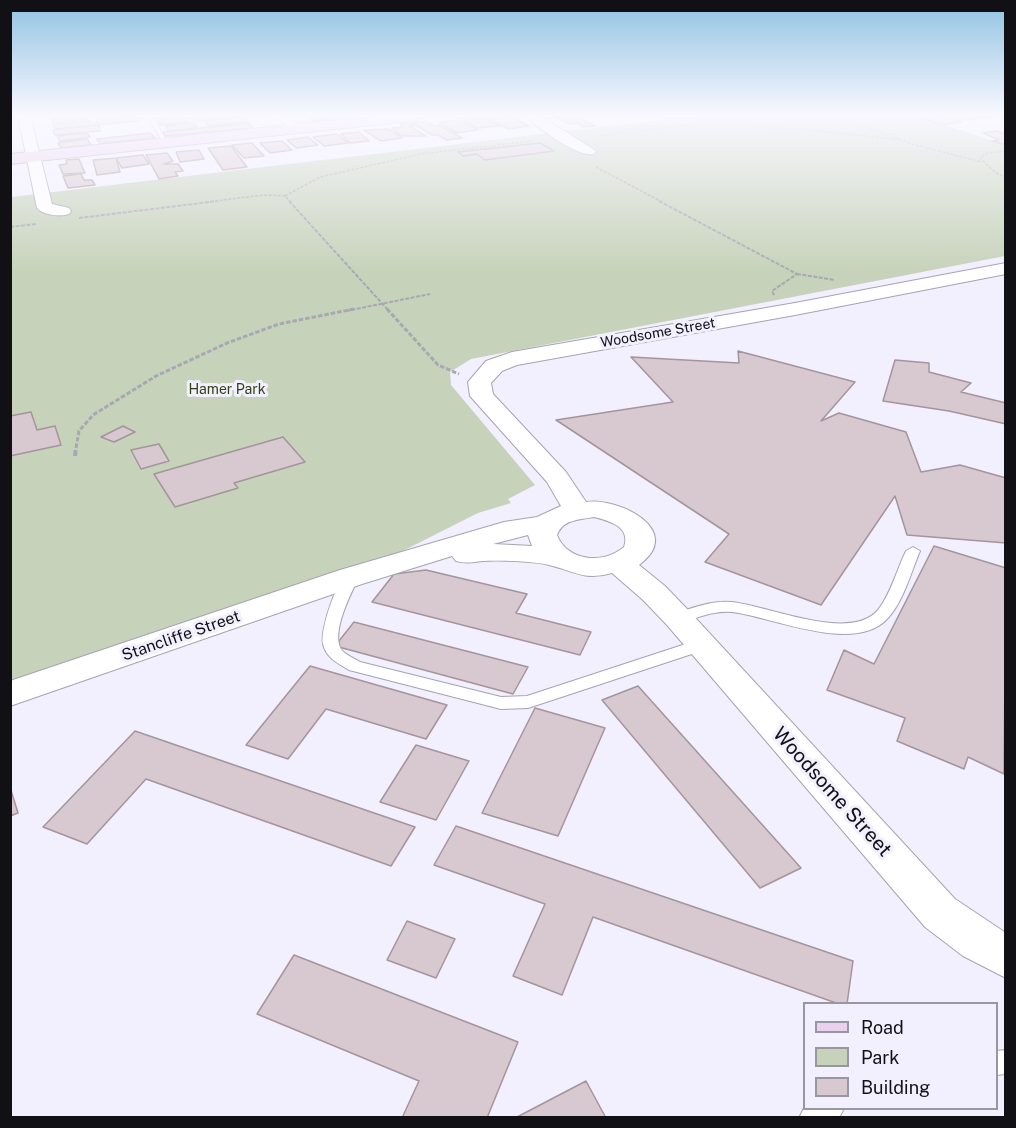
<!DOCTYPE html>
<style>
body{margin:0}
#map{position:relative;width:1016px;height:1128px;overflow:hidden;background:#f2efff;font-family:"Public Sans",sans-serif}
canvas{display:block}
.frame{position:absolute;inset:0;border:12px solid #111015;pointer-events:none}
.legend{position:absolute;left:803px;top:1002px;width:195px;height:108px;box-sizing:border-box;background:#f2efff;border:2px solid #9896a1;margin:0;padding:8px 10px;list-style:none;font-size:18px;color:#111015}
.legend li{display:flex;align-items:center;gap:12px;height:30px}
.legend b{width:30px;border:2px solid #9896a1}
</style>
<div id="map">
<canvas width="1016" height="1128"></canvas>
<div class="frame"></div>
<ul class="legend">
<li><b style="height:8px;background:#ead2ee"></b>Road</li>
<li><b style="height:16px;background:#c6d2b9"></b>Park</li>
<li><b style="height:16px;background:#d8c8cf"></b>Building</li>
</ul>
</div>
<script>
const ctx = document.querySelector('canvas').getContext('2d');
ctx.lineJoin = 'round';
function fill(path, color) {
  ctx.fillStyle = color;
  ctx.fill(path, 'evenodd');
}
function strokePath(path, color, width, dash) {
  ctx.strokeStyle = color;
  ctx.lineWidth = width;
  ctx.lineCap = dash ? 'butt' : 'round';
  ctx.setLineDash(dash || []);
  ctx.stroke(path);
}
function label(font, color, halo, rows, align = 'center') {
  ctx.font = font + ' "Public Sans",sans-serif';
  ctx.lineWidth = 6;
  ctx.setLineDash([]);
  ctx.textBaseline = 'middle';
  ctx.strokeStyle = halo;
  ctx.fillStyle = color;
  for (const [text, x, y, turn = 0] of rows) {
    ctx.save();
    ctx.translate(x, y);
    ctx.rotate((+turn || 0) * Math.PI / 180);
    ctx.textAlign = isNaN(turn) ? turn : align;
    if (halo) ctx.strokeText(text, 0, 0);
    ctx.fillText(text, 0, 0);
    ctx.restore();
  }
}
const green = new Path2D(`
 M 694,116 L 919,116 L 1005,145 L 1005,256 L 471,359 L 450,372 L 451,385 L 535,485 L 508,499 L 511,503 L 478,513 L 351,577 L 11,693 L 11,197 Z`);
const building = new Path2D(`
 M 80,116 L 86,116 L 88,119 L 53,123 L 51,119 Z
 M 136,116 L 138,121 L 94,125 L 93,123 L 98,122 L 97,119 Z
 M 192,116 L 242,116 L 242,117 L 196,121 Z
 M 350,116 L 314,121 L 309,117 L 316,116 Z
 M 509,116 L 529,126 L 508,129 L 487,118 Z
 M 553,116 L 575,116 L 595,126 L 584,127 L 577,123 L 570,124 Z
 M 945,116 L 962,122 L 941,125 L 921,118 Z
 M 955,116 L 988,116 L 991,117 L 967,120 Z
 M 184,117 L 186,122 L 178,123 L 160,125 L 158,119 Z
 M 244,117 L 248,122 L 208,126 L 205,121 Z
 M 485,118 L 500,126 L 478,128 L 464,120 Z
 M 460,120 L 478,130 L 457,133 L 439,122 Z
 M 90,121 L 91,125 L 55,129 L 53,125 Z
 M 427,121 L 434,126 L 439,125 L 462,138 L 447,140 L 438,135 L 432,135 L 412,123 Z
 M 194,122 L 197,128 L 168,131 L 166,126 Z
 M 249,123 L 253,128 L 165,136 L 163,132 Z
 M 410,123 L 414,126 L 409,126 L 426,136 L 401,136 L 392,128 L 403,127 L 400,124 Z
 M 99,125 L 100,131 L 55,135 L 53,130 Z
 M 389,129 L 402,138 L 381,141 L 364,130 Z
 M 996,131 L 1006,134 L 1006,145 L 992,141 L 999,140 L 983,133 Z
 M 359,132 L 369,141 L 350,143 L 341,134 Z
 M 87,133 L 90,137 L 60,141 L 57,136 Z
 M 150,133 L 155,138 L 100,144 L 97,139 Z
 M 337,134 L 348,143 L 324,146 L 313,137 Z
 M 308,137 L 318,145 L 296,148 L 287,140 Z
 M 87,139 L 91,145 L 61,148 L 58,143 Z
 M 282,141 L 292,150 L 270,153 L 260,143 Z
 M 252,143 L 264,156 L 244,158 L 232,145 Z
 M 540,143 L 554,151 L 485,160 L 477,154 L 463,156 L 458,152 Z
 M 231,146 L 247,167 L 223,170 L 208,148 Z
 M 199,150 L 204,159 L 180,162 L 176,152 Z
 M 167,153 L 173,161 L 164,164 L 178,164 L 183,171 L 175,172 L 178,176 L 159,179 L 146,155 Z
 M 143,155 L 149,164 L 122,168 L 116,158 Z
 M 116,158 L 120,172 L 97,175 L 93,160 Z
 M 79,159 L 85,173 L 63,174 L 59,165 L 67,164 L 66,160 Z
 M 81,174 L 84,180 L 92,180 L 95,185 L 68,188 L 63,176 Z
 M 738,351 L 855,382 L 821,421 L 839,413 L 906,432 L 921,472 L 960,465 L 1006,478 L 1006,543 L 907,535 L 895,496 L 821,605 L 705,562 L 729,534 L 556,420 L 673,402 L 631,357 L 739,363 Z
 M 895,360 L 929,363 L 929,372 L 971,383 L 961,392 L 1006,403 L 1006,424 L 949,411 L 883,401 Z
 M 31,412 L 37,430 L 55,426 L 61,445 L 10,456 L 10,416 Z
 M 123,426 L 135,432 L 114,442 L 101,437 Z
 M 283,437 L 305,462 L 234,483 L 238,488 L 175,507 L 154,474 Z
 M 159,444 L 169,461 L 141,469 L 131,450 Z
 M 934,546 L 1006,568 L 1004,774 L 968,757 L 964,769 L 897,741 L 905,718 L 827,690 L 844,650 L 874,664 Z
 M 426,570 L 527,594 L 516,613 L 591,632 L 580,655 L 372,602 L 394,574 Z
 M 354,622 L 528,667 L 513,694 L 335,646 Z
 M 310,666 L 447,705 L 426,739 L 326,709 L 288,759 L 246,745 Z
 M 638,686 L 801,868 L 760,888 L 602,700 Z
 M 535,708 L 605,728 L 558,836 L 482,813 Z
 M 135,731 L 415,827 L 391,866 L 146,779 L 87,844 L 43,827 Z
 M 416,745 L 469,761 L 436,820 L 380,802 Z
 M 10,787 L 18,813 L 10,816 Z
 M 456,826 L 853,961 L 847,1004 L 839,1004 L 593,917 L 562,995 L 513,976 L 545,904 L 434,865 Z
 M 407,921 L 455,939 L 436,978 L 387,960 Z
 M 294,955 L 518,1042 L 487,1118 L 402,1118 L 419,1081 L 257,1014 Z
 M 586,1081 L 606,1118 L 517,1118 L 517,1117 Z`);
const pathFar3 = new Path2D(`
 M 813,116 L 840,117 L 915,145 L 982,162
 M 759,128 L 802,129 L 901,140
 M 599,136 L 762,116
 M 1006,151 L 987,153 L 980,158 L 996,173 L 1006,177
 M 596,167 L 662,202
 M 285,196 L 320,177 L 421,154 L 534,141
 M 206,202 L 264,195 L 285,196 L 291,202`);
const pathFar2 = new Path2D(`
 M 289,201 L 389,311
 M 659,201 L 797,274 L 772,291 L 774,295
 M 79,218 L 218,201
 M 10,227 L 36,224
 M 797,274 L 835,280
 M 346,311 L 430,294`);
const pathFar1 = new Path2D(`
 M 387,309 L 438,365 L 459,374
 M 76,448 L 79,431 L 93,415 L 156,376 L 227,343 L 279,324 L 354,309`);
const path = new Path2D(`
 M 75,456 L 76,447`);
const lane = new Path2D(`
 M 147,116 L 153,116 L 168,144 L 164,144 Z
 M 913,547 L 920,551 C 911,572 904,600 888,618 C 855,655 773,617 732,612 C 714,610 695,619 678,623 L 672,622 L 670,618 L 672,614 C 691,609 711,600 731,602 C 767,605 850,643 878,610 C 891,594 897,569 906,551 Z
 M 351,572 L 359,577 C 351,593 331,632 341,649 C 345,655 354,658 360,662 L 501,697 L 527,696 L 701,639 L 707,641 L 709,645 L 707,649 L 528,708 L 501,709 L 349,670 C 338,663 326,658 323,644 C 320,630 337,576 351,572 Z
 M 1006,1050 L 1006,1074 L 996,1075 L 996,1051 Z
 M 804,1108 L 844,1108 L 839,1118 L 799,1118 Z`);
const street = new Path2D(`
 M 18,116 L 30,116 L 52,204 L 69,208 L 71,211 L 69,214 C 60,217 43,215 37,208 Z
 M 277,116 L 290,116 L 302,129 L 296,133 L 291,132 Z
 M 527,116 L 541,116 L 596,151 L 594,154 C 579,158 537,128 527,116 Z
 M 1006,263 L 1006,274 L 795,315 L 517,365 L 502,371 L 491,383 L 493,394 L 566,472 L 586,502 C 619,497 686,531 639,565 L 665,586 L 689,611 L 955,899 L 1006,933 L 1006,978 L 963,956 L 925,927 L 667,625 L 643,600 L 612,573 C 584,581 574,571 549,565 C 535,561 497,560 483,561 C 473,562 466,564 456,561 L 452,556 L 362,584 L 10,706 L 10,681 L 340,570 L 504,522 L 537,517 L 561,506 L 547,482 L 470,396 L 468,382 L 486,361 L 512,352 L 795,303 ZM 594,517 C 610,521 631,527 624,547 C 603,565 567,561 557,535 C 563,519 579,520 594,517 ZM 528,535 L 532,546 L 493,544 Z`);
const secondary = new Path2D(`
 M 378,116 L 426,116 L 419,120 L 10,164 L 10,154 Z`);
const farStreetnames = [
 ["Woodsome Street",658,333,-10]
];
const farParknames = [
 ["Hamer Park",227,390]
];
const streetNames = [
 ["Stancliffe Street",181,636,-19]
];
const nearStreetnames = [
 ["Woodsome Street",832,792,48]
];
fill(green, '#c6d2b9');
fill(building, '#d8c8cf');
strokePath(building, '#a4959c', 1.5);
strokePath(lane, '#a6a3b2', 2);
strokePath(street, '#a6a3b2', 2);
strokePath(secondary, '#a6a3b2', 2);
strokePath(pathFar3, '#a9a7b3', 1.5, [3, 1.5]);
strokePath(pathFar2, '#a9a7b3', 2, [4, 1.5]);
strokePath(pathFar1, '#a9a7b3', 3, [4.5, 2]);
strokePath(path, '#a9a7b3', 4, [6, 3]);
fill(lane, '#fff');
fill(street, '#fff');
fill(secondary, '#ead2ee');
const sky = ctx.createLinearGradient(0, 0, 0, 274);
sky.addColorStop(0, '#90c2e3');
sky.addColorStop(0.42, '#f9f8ff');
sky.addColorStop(1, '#f9f8ff00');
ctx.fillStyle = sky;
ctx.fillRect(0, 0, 1016, 274);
label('14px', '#111015', '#f2efff', farStreetnames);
label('14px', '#2f4111', '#f2efff', farParknames);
label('16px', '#111015', '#f2efff', streetNames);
label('20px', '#111015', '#f2efff', nearStreetnames);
</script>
